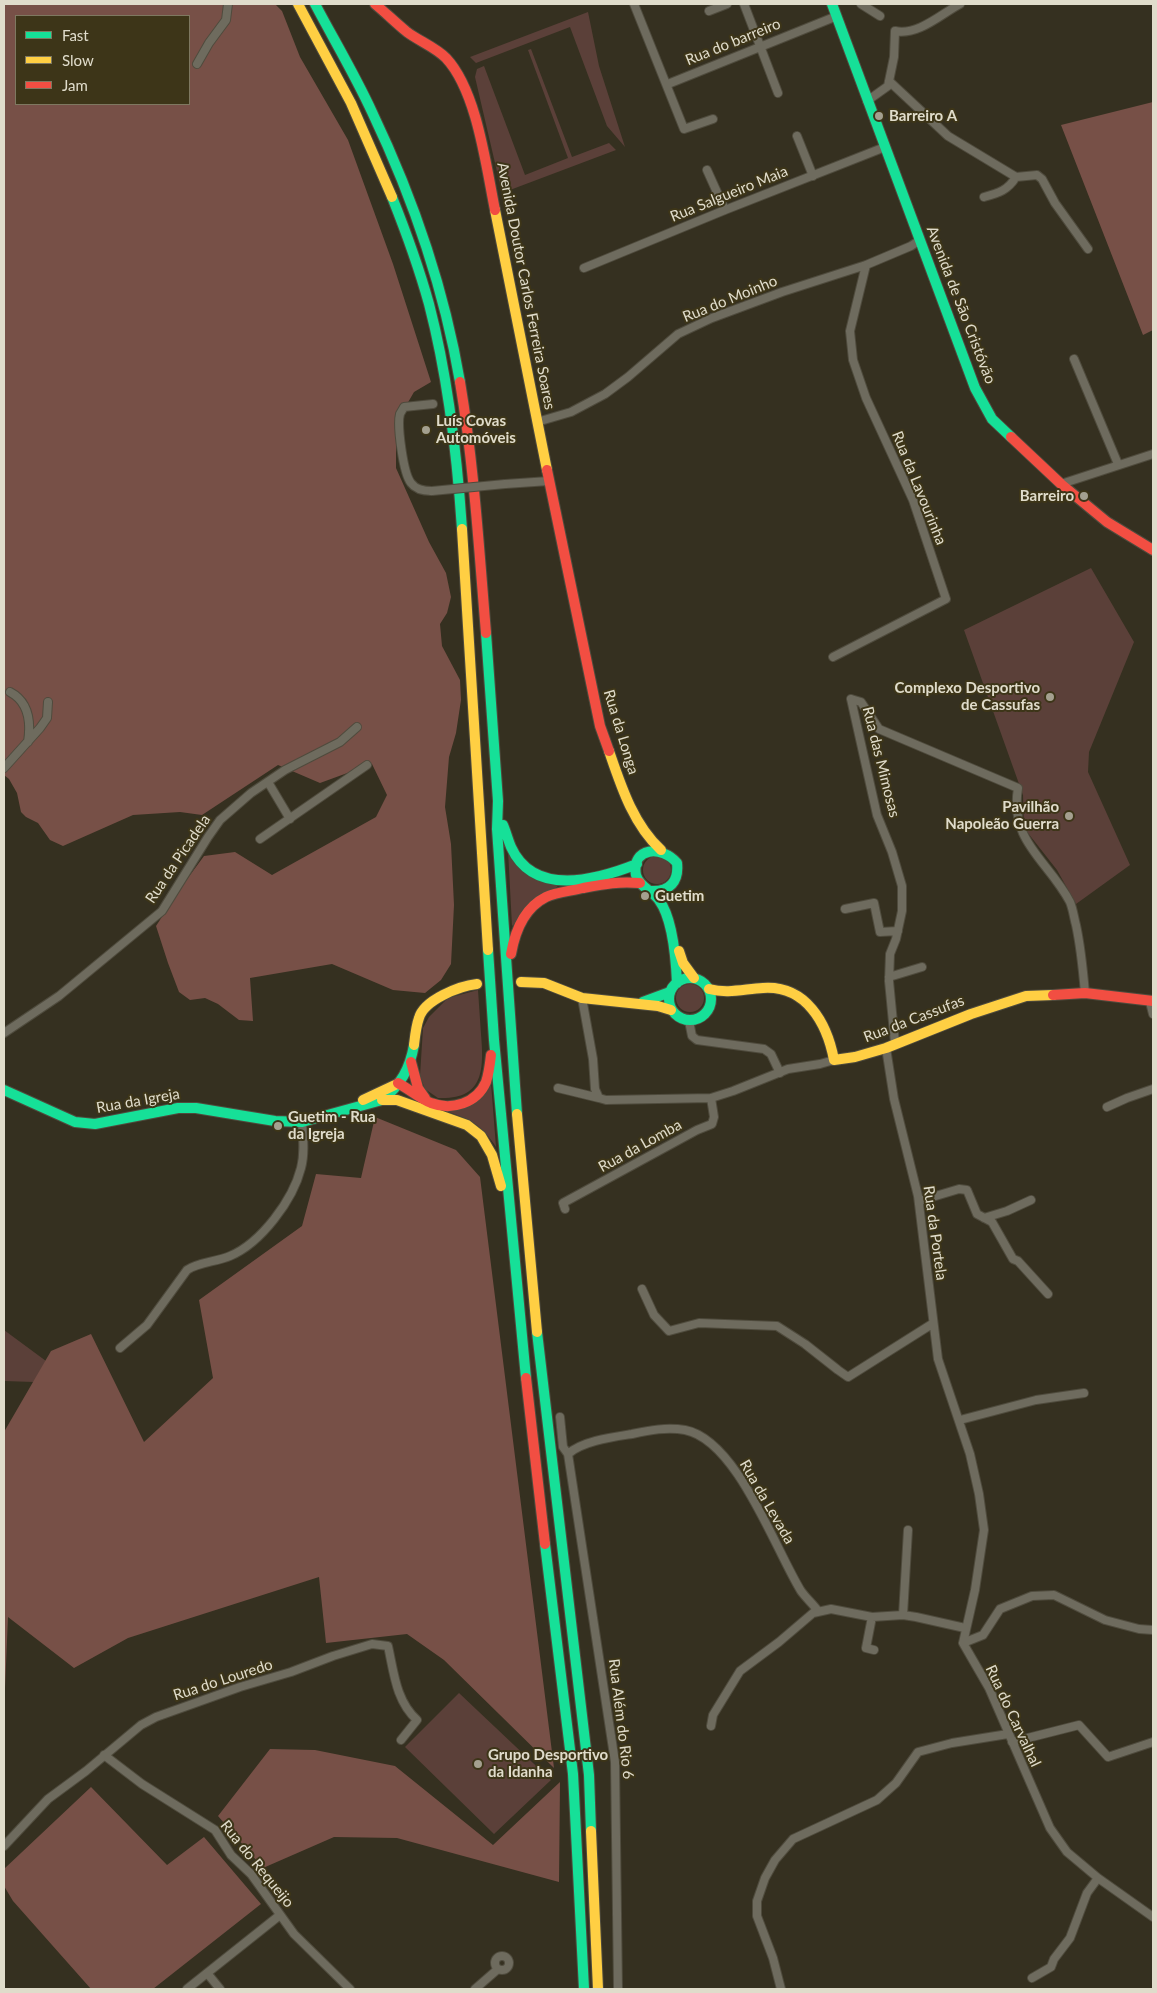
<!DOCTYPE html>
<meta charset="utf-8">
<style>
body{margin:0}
#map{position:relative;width:1157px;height:1993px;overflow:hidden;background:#353020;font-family:Lato,sans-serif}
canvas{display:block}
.frame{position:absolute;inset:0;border:5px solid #e0dccb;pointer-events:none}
.legend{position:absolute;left:15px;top:15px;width:175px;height:90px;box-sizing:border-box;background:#3d3518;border:1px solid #7e7860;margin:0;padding:6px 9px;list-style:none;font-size:15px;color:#e0dccb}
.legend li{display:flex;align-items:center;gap:10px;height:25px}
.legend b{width:25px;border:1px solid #7e7860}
</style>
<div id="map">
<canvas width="1157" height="1993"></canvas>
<div class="frame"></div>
<ul class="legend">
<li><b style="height:6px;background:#16e098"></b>Fast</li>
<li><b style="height:6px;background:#ffcf43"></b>Slow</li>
<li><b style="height:6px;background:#f24e42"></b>Jam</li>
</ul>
</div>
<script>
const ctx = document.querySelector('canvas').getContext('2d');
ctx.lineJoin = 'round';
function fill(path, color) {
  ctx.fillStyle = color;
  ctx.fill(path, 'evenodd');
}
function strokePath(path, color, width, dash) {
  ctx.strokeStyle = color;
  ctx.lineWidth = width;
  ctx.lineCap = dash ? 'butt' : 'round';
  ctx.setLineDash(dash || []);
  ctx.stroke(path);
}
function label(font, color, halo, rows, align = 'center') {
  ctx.font = font + ' Lato,sans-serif';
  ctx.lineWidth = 4;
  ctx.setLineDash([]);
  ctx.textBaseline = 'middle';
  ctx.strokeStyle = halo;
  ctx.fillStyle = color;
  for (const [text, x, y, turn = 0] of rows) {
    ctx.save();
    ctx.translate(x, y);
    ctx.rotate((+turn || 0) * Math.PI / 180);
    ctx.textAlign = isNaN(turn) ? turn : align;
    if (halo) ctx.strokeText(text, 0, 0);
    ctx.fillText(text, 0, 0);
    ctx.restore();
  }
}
const green = new Path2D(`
 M 588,12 L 599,66 L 625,147 L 607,126 L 570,27 L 476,63 L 470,57 Z
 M 531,49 L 572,157 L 609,143 L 616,150 L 502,193 L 475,77 L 477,69 L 484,66 L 525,175 L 568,158 L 528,50 Z
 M 1091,568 L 1134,642 L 1089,752 L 1088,772 L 1130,865 L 1076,904 L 1057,870 L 1024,828 L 1023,795 L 964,630 Z
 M 508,850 L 559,885 L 512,926 Z
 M643 870a14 14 0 1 1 28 0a14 14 0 1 1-28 0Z
 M676 998a14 14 0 1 1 28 0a14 14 0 1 1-28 0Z
 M 478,990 C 479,1005 480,1019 481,1034 C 484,1070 484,1100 438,1098 L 425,1089 L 420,1076 L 423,1028 L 429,1017 L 448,998 Z
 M 491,1083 L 496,1147 C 482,1125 470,1119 446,1111 Z
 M 4,1330 L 46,1361 L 34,1382 L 4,1381 Z
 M 459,1693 L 551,1780 L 494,1834 L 405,1747 Z`);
const forest = new Path2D(`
 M 4,4 L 275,4 L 282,11 L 300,57 L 348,140 L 393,264 L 431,382 L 414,392 L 399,418 L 396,441 L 396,468 L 429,542 L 446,573 L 451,597 L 447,613 L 440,624 L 442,646 L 460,680 L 461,700 L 456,733 L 449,757 L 445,807 L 451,844 L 454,905 L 451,964 L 441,980 L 425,993 L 393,990 L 332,964 L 250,978 L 253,1021 L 239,1020 L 218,1004 L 205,998 L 190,1000 L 179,992 L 168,963 L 156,926 L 182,886 L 204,856 L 235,852 L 272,875 L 376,817 L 387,795 L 372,764 L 320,783 L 278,765 L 202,815 L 180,812 L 133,815 L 63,846 L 50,840 L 38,823 L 26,817 L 21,812 L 17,793 L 9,779 L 4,775 ZM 16,16 L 189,16 L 189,104 L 16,104 Z
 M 1153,102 L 1153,330 L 1143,335 L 1061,125 Z
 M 375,1117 L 456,1150 L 480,1177 L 554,1768 L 444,1660 L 407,1634 L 326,1643 L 319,1577 L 128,1638 L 74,1668 L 8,1617 L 4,1712 L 4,1432 L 51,1351 L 91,1334 L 144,1442 L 213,1378 L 199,1300 L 302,1226 L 316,1174 L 361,1178 Z
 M 270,1749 L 315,1750 L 395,1766 L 493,1845 L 560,1782 L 559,1882 L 397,1838 L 334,1837 L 263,1868 L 218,1816 Z
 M 91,1787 L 167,1865 L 204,1837 L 261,1904 L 153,1989 L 91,1989 L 13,1901 L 4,1886 L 4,1869 Z`);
const street = new Path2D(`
 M 634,4 L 684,129 L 713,119
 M 744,4 L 778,93
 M 861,4 L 880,16
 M 709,11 L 727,4
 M 197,64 L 209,43 L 226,20 L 228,4
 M 889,81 L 948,136 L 1016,177 L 1037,175 L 1042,179 L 1055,203 L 1088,249
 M 668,84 L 837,16
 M 867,101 L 888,86 L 894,57 L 895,31 C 918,36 941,14 960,4
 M 797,136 L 813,176
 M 707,170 L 725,210
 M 984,197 C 999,193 1008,190 1016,177
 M 584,268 L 725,210 L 885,147
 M 1074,359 L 1118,464
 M 537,422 L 571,412 L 605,394 L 628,377 L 678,334 L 712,318 L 782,292 L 866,265 L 911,246 L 920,240
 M 505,484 L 549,481
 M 1061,484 L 1153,454
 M 432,491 C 424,491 416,490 411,483 C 403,473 397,425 400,414 C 401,412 403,409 404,407 L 433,404
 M 833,657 L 946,599 L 913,500 L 866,398 L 853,360 L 850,331 L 866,265
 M 10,692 C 29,702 31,723 28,742
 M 851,699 L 861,702 L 879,729 L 1018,788 C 1009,842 1048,860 1070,902 C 1073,909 1074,918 1076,925 C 1081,948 1083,970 1085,993
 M 851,699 L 877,815 L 892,852 L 902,886 L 902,911 L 896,939 L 890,954 L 889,981 L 895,1043
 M 4,768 L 40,728 L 47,718 L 48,702
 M 268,782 L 290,819
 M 260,839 L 367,765
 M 845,909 L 874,903 L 880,932 L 898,931
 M 889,977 L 922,967
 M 582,998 L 593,1059 L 595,1089 L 599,1098 L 606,1100 L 711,1098 L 733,1091 L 788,1069 L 820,1064 L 834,1060
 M 1150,1002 L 1153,1014
 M 689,1021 L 692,1036 L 697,1040 L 764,1049 L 771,1054 L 780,1073
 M 4,1033 L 59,996 L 162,911 L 208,837 L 220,820 L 251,793 L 285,770 L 340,742 L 357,727
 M 886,1048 L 894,1099 L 918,1196 L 938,1359 L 970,1454 L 979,1494 L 984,1530 L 975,1590 L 963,1643 L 989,1688 L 1050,1828 L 1067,1852 L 1098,1878 L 1153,1917
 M 558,1088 L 599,1098
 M 1107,1107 L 1127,1098 L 1153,1089
 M 919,1201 L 959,1189 L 967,1190 L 977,1214 L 992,1222 L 1013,1259 L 1018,1261 L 1048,1294
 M 565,1209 L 563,1203 L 697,1130 L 712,1124 L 714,1117 L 711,1098
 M 984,1218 L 1007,1211 L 1031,1200
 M 642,1289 L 654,1315 L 669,1331 L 699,1323 L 777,1326 L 805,1344 L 838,1370 L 848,1377 L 932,1324
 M 120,1348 L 147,1325 L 187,1270 C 199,1262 216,1262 230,1256 C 261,1243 293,1200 301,1168 C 305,1153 303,1137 302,1122
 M 560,1417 L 563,1447 L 568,1454 L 615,1762 L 618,1989
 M 960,1420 L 1036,1400 L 1084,1393
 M 568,1454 C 582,1441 613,1437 632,1434 C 650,1430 667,1427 685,1430 C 737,1440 775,1549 801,1591 C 806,1598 813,1604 818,1611
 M 903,1615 L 908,1530
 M 872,1617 L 866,1648 L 874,1650
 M 963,1643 L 983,1635 L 1000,1609 L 1032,1596 L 1054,1595 L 1105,1620 L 1139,1629 L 1153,1630
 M 711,1726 L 713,1715 L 740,1671 L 779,1642 L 813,1613 L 831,1609 L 872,1617 L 903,1615 L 916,1617 L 965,1628
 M 1012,1742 L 1079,1725 L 1108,1757 L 1153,1742
 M 104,1755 L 142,1784 L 215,1830 L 231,1855 L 251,1874 L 294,1934 L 350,1989
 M 4,1846 L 48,1799 L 86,1771 L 141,1725 L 156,1717 L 240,1687 L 291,1672 L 333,1656 L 372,1644 L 388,1646 C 394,1673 396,1701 417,1720 L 401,1740
 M495 1963a7 7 0 1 1 14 0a7 7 0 1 1-14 0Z
 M 207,1973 L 220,1989
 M 1032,1978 L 1051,1967 L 1054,1959 L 1070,1938 L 1087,1893 L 1098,1878
 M 187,1989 L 280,1915
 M 475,1989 L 498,1969
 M 781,1989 L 773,1958 L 757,1916 L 757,1901 L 765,1878 L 775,1860 L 793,1839 L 877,1800 L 896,1783 L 918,1752 L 952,1743 L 1008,1734`);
const fast = new Path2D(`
 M 315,4 C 334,40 355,75 372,112 C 413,198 444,288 460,382
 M 832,4 L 975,388 L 992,419 L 1011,437
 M 392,197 C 406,232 419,268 429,304 C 448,377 457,454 462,529
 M 486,633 L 498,801 L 497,829 L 517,1114
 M 503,825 C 506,832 508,840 511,847 C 534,898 597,880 637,864
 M 651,891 C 670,892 679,881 677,863 C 662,845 631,847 636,875 C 639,887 653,891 659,900 C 673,919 676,960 677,983
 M 488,950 L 494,1040 L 526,1378
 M669 999a21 21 0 1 1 42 0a21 21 0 1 1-42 0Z
 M 643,1002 L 670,992
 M 4,1090 L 75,1122 L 95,1124 L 178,1108 L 196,1108 L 275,1121 L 302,1122 L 382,1100 C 401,1085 410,1068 414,1045
 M 537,1332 L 589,1775 L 591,1831
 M 545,1544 L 573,1774 L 584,1989`);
const slow = new Path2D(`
 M 298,4 L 351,103 L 392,197
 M 495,210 L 547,470
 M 462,529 L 488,950
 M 609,751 C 621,786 633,824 661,850
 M 679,951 L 683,963 L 694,978
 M 521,982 L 544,983 L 582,998 L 658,1006 L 671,1010
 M 709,989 C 728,994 744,989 763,988 C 806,985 827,1023 834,1060 L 855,1057 L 886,1048 L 971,1014 L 1026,996 L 1053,995
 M 414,1045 C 415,1036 416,1026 419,1018 C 424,1000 459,986 477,984
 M 363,1100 L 395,1085
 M 382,1100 L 397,1100 L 467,1125 L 481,1136 L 492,1155 L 501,1186
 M 517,1114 L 537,1332
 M 591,1831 L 598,1989`);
const jam = new Path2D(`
 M 375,4 C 386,13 396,23 407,32 C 419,41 435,47 446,58 C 477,91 486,166 495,210
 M 460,382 C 474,465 479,549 486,633
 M 1011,437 L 1061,484 L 1107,522 L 1153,550
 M 547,470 L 600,726 L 609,751
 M 511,954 C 515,931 524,908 546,897 C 556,892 571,891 583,888 C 604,884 619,881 640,883
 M 1053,995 L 1085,993 L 1153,1001
 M 411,1062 L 418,1088 L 425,1098
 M 398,1083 C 409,1089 419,1098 431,1103 C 452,1111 477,1103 486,1082 C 489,1073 490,1064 491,1055
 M 526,1378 L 545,1544`);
const streetBridge = new Path2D(`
 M 432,491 L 505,484`);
const markers = [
 [879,116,5,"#a4a08f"],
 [426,430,5,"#a4a08f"],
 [1084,496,5,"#a4a08f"],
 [1050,697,5,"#a4a08f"],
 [1069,816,5,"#a4a08f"],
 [645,896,5,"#a4a08f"],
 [278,1126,5,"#a4a08f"],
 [478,1764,5,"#a4a08f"]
];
const streetNames = [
 ["Rua do barreiro",733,42,-22],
 ["Rua Salgueiro Maia",729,194,-22],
 ["Avenida Doutor Carlos Ferreira Soares",526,286,79],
 ["Rua do Moinho",730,299,-22],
 ["Avenida de São Cristóvão",961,305,69],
 ["Rua da Lavourinha",919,488,68],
 ["Rua da Longa",621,732,73],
 ["Rua das Mimosas",881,762,76],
 ["Rua da Picadela",178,859,-56],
 ["Rua da Cassufas",914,1019,-21],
 ["Rua da Igreja",138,1101,-10],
 ["Rua da Lomba",640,1146,-29],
 ["Rua da Portela",935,1233,82],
 ["Rua da Levada",767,1502,60],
 ["Rua do Louredo",223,1680,-18],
 ["Rua do Carvalhal",1013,1716,65],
 ["Rua Além do Rio 6",621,1719,83],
 ["Rua do Requeijo",257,1864,51]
];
const poiNames = [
 ["Barreiro A",889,116],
 ["Luís Covas",436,421],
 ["Automóveis",436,438],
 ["Barreiro",1074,496,"right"],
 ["Complexo Desportivo",1040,688,"right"],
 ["de Cassufas",1040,705,"right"],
 ["Pavilhão",1059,807,"right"],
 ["Napoleão Guerra",1059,824,"right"],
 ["Guetim",655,896],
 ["Guetim - Rua",288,1117],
 ["da Igreja",288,1134],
 ["Grupo Desportivo",488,1755],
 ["da Idanha",488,1772]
];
fill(green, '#5b4039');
fill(forest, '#775047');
strokePath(street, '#4f4b3d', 10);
strokePath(fast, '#4f4b3d', 12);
strokePath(slow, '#4f4b3d', 12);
strokePath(jam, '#4f4b3d', 12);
strokePath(street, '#6e6b5e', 8);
strokePath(fast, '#16e098', 10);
strokePath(slow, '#ffcf43', 10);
strokePath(jam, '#f24e42', 10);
strokePath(streetBridge, '#4f4b3d', 10, []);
strokePath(streetBridge, '#6e6b5e', 8);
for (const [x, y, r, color] of markers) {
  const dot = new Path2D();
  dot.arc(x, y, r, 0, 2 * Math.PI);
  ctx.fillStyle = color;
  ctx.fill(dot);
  strokePath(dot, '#3d3518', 2);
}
label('15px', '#e0dccb', '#3d3518', streetNames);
label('bold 15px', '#e0dccb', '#3d3518', poiNames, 'left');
</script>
